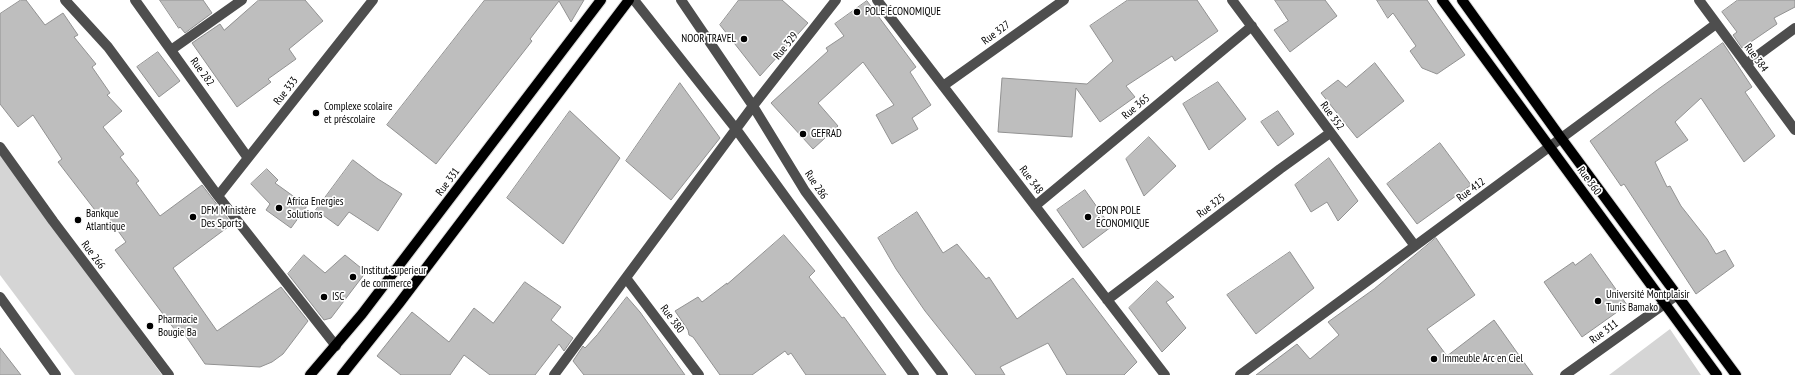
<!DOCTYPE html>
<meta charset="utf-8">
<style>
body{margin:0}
canvas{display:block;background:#fff}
</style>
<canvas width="1795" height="375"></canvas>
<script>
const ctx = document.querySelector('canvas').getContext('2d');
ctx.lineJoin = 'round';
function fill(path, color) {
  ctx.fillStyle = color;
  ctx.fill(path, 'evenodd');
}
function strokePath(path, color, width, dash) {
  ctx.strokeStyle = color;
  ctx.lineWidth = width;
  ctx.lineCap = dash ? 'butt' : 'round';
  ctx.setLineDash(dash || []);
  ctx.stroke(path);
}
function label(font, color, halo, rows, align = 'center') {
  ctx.font = font + ' "PT Sans Narrow",sans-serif';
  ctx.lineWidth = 3.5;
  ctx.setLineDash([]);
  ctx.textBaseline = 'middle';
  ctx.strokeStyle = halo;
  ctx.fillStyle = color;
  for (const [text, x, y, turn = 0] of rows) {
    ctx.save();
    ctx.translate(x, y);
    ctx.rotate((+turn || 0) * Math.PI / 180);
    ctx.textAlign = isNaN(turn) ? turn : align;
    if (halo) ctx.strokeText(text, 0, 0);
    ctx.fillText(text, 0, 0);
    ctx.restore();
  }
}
const green = new Path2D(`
 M 0,155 L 162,375 L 75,375 L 0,275 Z
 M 1670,329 L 1701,375 L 1609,375 Z`);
const building = new Path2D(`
 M 21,0 L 26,0 L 45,25 L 63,13 L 78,35 L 74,37 L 96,64 L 92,67 L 110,93 L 107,95 L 122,111 L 103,127 L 124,154 L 120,157 L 139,181 L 136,183 L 160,216 L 202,185 L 232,224 L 173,268 L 217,331 L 281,287 L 308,321 L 283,354 L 272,362 L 260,367 L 205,364 L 179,326 L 175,330 L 115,250 L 126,242 L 103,210 L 98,214 L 58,162 L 62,159 L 33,115 L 18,127 L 0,104 L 0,14 Z
 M 160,0 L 203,0 L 212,13 L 185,33 L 180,27 L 179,28 Z
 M 259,0 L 305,0 L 323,21 L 289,49 L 296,59 L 268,79 L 271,82 L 237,107 L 192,43 L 220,24 L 224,30 Z
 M 485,0 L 584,0 L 571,22 L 559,1 L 530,39 L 532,41 L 436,164 L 387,125 Z
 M 739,0 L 782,0 L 808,23 L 760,76 L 720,25 Z
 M 1128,0 L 1197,0 L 1218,31 L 1175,61 L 1172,56 L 1126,86 L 1135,97 L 1100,122 L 1076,88 L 1072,137 L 998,132 L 1002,78 L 1087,84 L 1113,61 L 1090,26 Z
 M 1275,0 L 1325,0 L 1337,16 L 1290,52 L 1274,30 L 1288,21 Z
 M 1377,0 L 1427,0 L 1465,55 L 1437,74 L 1422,68 L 1410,51 L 1416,46 L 1393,13 L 1388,18 Z
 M 1738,0 L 1795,0 L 1795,7 L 1774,18 L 1777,24 L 1742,48 L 1733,35 L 1737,32 L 1722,12 Z
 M 867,1 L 916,67 L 910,72 L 931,105 L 912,118 L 918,129 L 892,144 L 876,115 L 894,105 L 863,62 L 818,103 L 838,126 L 813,149 L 771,103 L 828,51 L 826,48 L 844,36 L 835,24 Z
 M 1723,43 L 1752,87 L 1745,92 L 1775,136 L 1744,162 L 1701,98 L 1675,122 L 1688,140 L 1655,162 L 1667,187 L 1670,186 L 1681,206 L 1707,239 L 1716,254 L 1725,250 L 1734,266 L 1696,294 L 1624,184 L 1621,186 L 1590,141 L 1657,90 Z
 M 158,52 L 180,81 L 159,97 L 137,67 Z
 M 1375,63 L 1404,101 L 1357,138 L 1321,93 L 1338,80 L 1346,87 Z
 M 1218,82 L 1246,119 L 1209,150 L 1183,104 Z
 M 680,83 L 720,138 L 671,200 L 626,161 Z
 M 570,111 L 620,158 L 563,244 L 507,198 Z
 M 1278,111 L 1294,134 L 1278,146 L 1261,122 Z
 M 1149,137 L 1176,166 L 1144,196 L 1126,159 Z
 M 1440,143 L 1471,185 L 1417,224 L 1387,184 Z
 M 1329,158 L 1358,201 L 1338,221 L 1327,202 L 1311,212 L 1295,185 Z
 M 353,160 L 378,179 L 402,194 L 378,231 L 349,212 L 338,226 L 316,210 Z
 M 267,169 L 278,180 L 275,183 L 307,206 L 291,228 L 266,210 L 270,204 L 251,184 Z
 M 1085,190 L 1111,227 L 1083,248 L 1057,210 Z
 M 917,212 L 943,253 L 957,244 L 986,279 L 989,277 L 1017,319 L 1073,278 L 1137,362 L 1124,375 L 1067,375 L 1048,343 L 1000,367 L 1005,375 L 976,375 L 925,311 L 896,269 L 878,238 Z
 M 784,235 L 815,271 L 809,277 L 842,318 L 844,317 L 886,375 L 806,375 L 791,353 L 788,355 L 785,351 L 752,375 L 720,375 L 693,337 L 689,335 L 688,330 L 675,311 L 698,297 L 702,302 L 727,283 L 727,284 Z
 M 1436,238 L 1475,295 L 1427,329 L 1447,356 L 1494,320 L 1533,375 L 1256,375 L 1297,344 L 1310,359 L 1339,335 L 1328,322 L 1374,289 Z
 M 1290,252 L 1314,288 L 1256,334 L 1227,295 Z
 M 1591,254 L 1627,305 L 1582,337 L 1544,282 L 1573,262 L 1575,265 Z
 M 304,255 L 325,273 L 345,255 L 366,272 L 331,318 L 324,320 L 288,274 Z
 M 1157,281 L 1174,297 L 1166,302 L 1186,328 L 1162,352 L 1129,308 Z
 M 525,282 L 561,307 L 551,320 L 573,338 L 564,351 L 559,344 L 535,375 L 490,375 L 464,355 L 450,375 L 401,375 L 377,356 L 412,312 L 449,342 L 474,308 L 493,323 Z
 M 627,297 L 640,312 L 685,375 L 584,375 L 573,361 L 583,346 L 585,348 L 597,335 Z
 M 0,348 L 21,375 L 0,375 Z`);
const minor = new Path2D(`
 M 65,0 L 108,47 L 218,196 L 336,346
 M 135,0 L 248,158
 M 634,0 L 736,129 L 914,375
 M 681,0 L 753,106 L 805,191 L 943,375
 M 877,0 L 1165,375
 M 1232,0 L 1415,246
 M 1699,0 L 1795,130
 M 171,50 L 242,0
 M 1746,64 L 1795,28
 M 943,86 L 1064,0
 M 0,147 L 53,221 L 169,375
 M 218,196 L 373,0
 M 1035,206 L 1252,26
 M 626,278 L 699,375
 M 0,297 L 56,375
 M 1107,300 L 1280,169 L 1330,133
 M 554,375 L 753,106 L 836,0
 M 1240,375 L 1716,24
 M 1565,375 L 1677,295`);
const major = new Path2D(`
 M 1442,0 L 1717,375
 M 1462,0 L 1561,138 L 1736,375
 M 310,375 L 362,314 L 601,0
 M 342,375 L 398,305 L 629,0`);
const markers = [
 [857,12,4,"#000"],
 [744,39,4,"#000"],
 [316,113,4,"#000"],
 [803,134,4,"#000"],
 [279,208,4,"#000"],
 [193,217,4,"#000"],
 [1088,217,4,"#000"],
 [78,220,4,"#000"],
 [353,277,4,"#000"],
 [324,297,4,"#000"],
 [1598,301,4,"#000"],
 [150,326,4,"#000"],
 [1434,359,4,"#000"]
];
const poiNames = [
 ["POLE ÉCONOMIQUE",865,12],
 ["NOOR TRAVEL",736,39,"right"],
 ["Complexe scolaire",324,107],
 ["et préscolaire",324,120],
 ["GEFRAD",811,134],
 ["Africa Energies",287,202],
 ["Solutions",287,215],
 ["DFM Ministère",201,211],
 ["Des Sports",201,224],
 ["GPON POLE",1096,211],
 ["ÉCONOMIQUE",1096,224],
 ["Bankque",86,214],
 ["Atlantique",86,227],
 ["Institut superieur",361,271],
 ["de commerce",361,284],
 ["Université Montplaisir",1606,295],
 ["Tunis Bamako",1606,308],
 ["ISC",332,297],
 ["Pharmacie",158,320],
 ["Bougie Ba",158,333],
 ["Immeuble Arc en Ciel",1442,359]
];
const streetNames = [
 ["Rue 327",996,33,-36],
 ["Rue 329",786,46,-51],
 ["Rue 384",1756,58,54],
 ["Rue 282",202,72,54],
 ["Rue 333",286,91,-52],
 ["Rue 365",1136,107,-40],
 ["Rue 352",1332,116,54],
 ["Rue 348",1031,180,53],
 ["Rue 360",1589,181,54],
 ["Rue 331",448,182,-53],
 ["Rue 286",816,185,56],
 ["Rue 412",1471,190,-36],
 ["Rue 325",1211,206,-37],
 ["Rue 266",93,255,53],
 ["Rue 380",672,319,53],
 ["Rue 311",1604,332,-36]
];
fill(green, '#d5d5d5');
fill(building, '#bebebe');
strokePath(building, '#929292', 1);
strokePath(major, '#dbdbdb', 12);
strokePath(minor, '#4e4e4e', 10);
strokePath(major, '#000', 10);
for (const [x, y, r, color] of markers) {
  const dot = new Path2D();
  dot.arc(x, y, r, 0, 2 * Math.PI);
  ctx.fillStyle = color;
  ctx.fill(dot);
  strokePath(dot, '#fff', 1.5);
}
label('11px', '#000', '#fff', poiNames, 'left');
label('11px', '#000', '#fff', streetNames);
</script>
